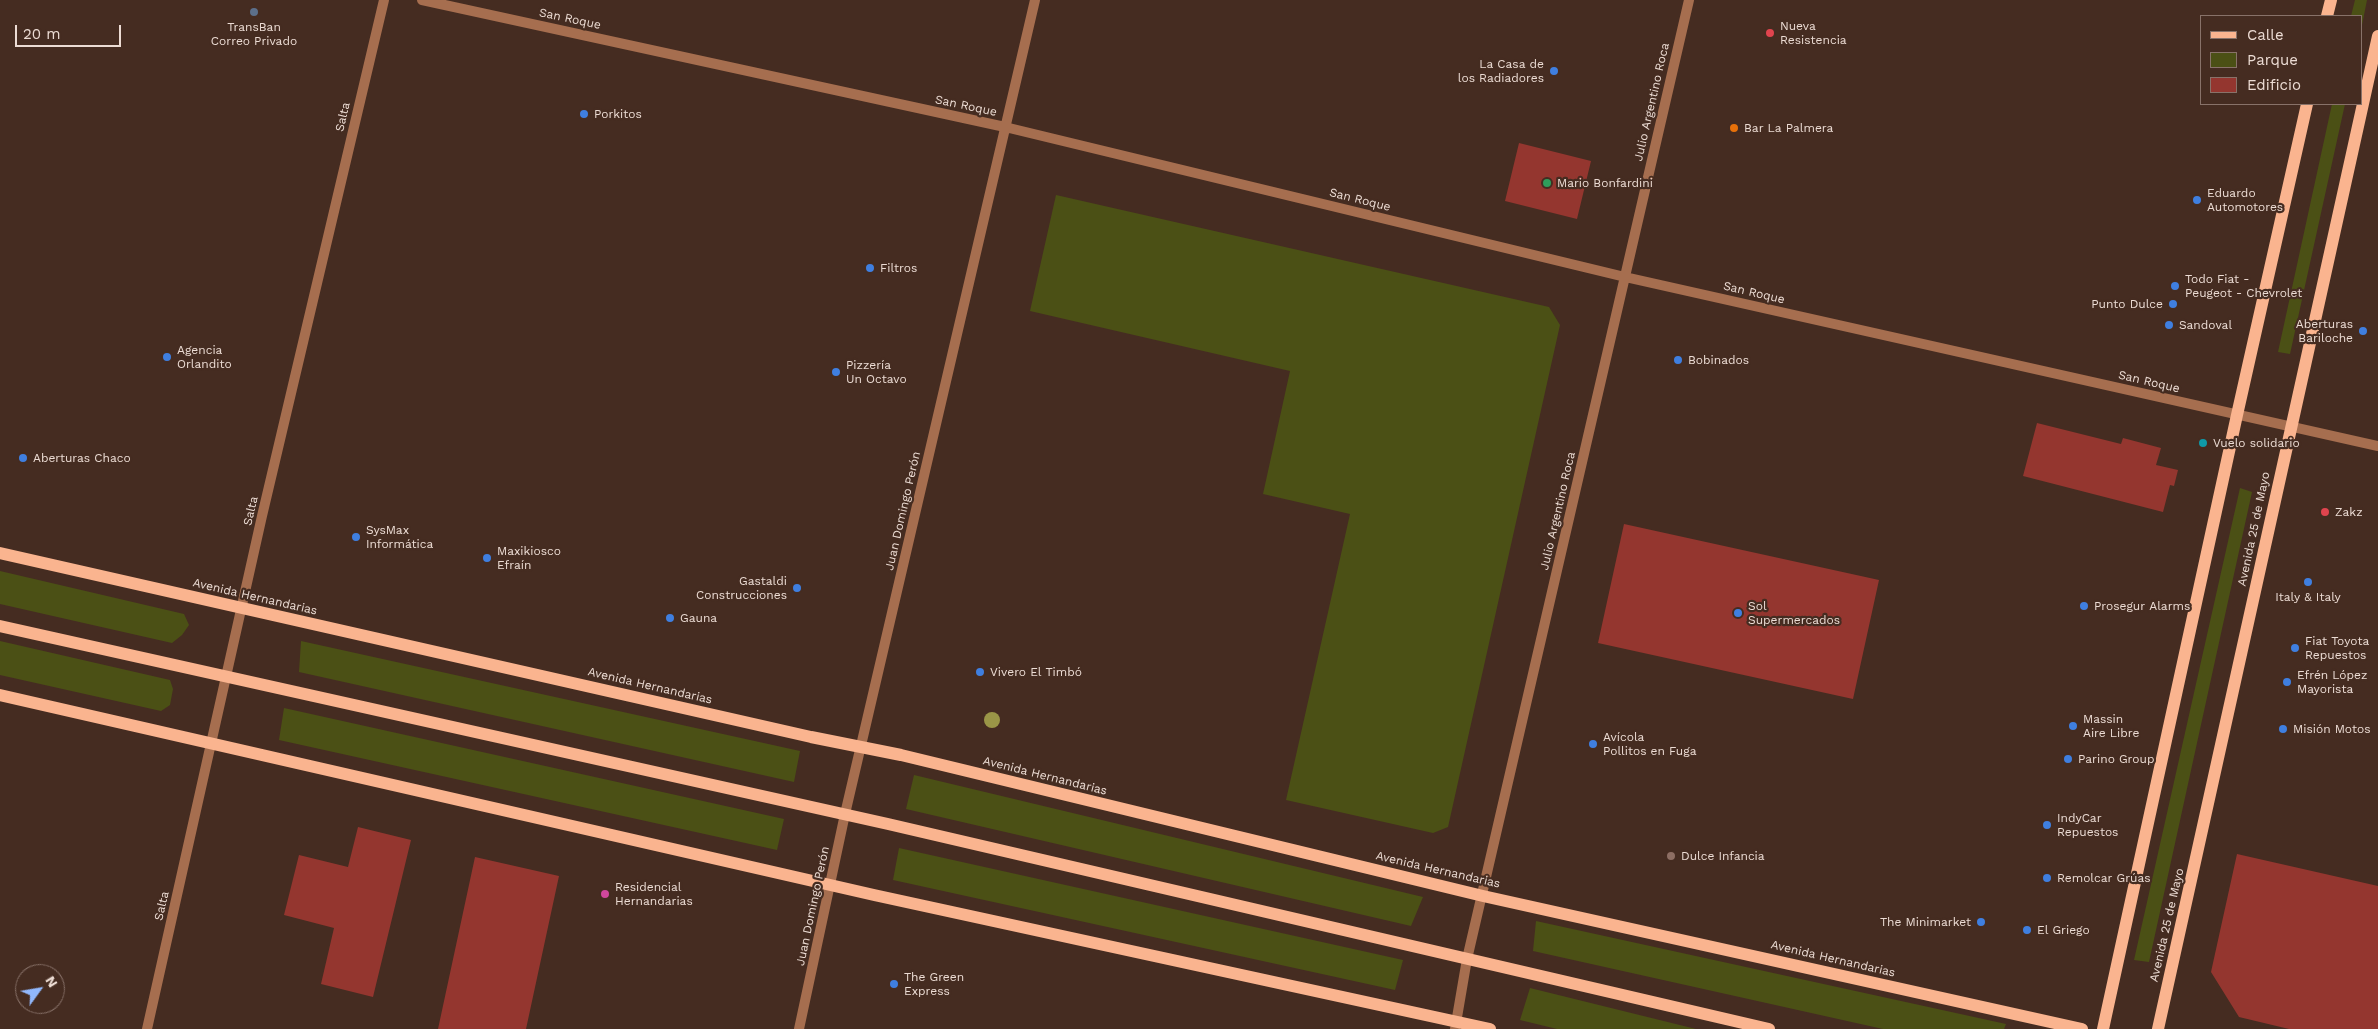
<!DOCTYPE html>
<meta charset="utf-8">
<style>
body{margin:0}
#map{position:relative;width:2378px;height:1029px;overflow:hidden;background:#452c21;font-family:"Work Sans",sans-serif}
canvas{display:block}
.legend{position:absolute;left:2200px;top:15px;width:162px;height:90px;box-sizing:border-box;background:#452c21;border:1px solid #887269;margin:0;padding:6px 9px;list-style:none;font-size:15px;color:#ecdcd4}
.legend li{display:flex;align-items:center;gap:10px;height:25px}
.legend b{width:25px;border:1px solid #887269}
.north{position:absolute;left:15px;top:964px;width:50px;height:50px;box-sizing:border-box;background:#452c21;border:1px solid #887269;border-radius:50%;rotate:58deg;font-size:14px;font-weight:700;line-height:20px;text-align:center;color:#ecdcd4}
.north::after{content:'';display:block;margin:auto;width:18px;height:22px;background:#91b8fd;clip-path:polygon(50% 0,100% 100%,50% 72%,0 100%)}
.scale{position:absolute;left:15px;top:25px;width:106px;height:22px;box-sizing:border-box;border:2px solid #ecdcd4;border-top:0;padding-left:6px;font-size:15px;line-height:18px;white-space:nowrap;color:#ecdcd4;-webkit-text-stroke:4px #452c21;paint-order:stroke}
</style>
<div id="map">
<canvas width="2378" height="1029"></canvas>
<ul class="legend">
<li><b style="height:6px;background:#fab48f"></b>Calle</li>
<li><b style="height:14px;background:#4b5015"></b>Parque</li>
<li><b style="height:14px;background:#94362f"></b>Edificio</li>
</ul>
<div class="north">N</div>
<div class="scale">20 m</div>
</div>
<script>
const ctx = document.querySelector('canvas').getContext('2d');
ctx.lineJoin = 'round';
function fill(path, color) {
  ctx.fillStyle = color;
  ctx.fill(path, 'evenodd');
}
function strokePath(path, color, width, dash) {
  ctx.strokeStyle = color;
  ctx.lineWidth = width;
  ctx.lineCap = dash ? 'butt' : 'round';
  ctx.setLineDash(dash || []);
  ctx.stroke(path);
}
function label(font, color, halo, rows, align = 'center') {
  ctx.font = font + ' "Work Sans",sans-serif';
  ctx.lineWidth = 4.5;
  ctx.setLineDash([]);
  ctx.textBaseline = 'middle';
  ctx.strokeStyle = halo;
  ctx.fillStyle = color;
  for (const [text, x, y, turn = 0] of rows) {
    ctx.save();
    ctx.translate(x, y);
    ctx.rotate((+turn || 0) * Math.PI / 180);
    ctx.textAlign = isNaN(turn) ? turn : align;
    if (halo) ctx.strokeText(text, 0, 0);
    ctx.fillText(text, 0, 0);
    ctx.restore();
  }
}
const green = new Path2D(`
 M 2355,0 L 2367,0 L 2362,25 L 2362,16 L 2351,16 Z
 M 2332,104 L 2345,104 L 2290,354 L 2278,352 Z
 M 1056,195 L 1549,307 L 1560,325 L 1448,827 L 1433,833 L 1286,800 L 1350,514 L 1263,494 L 1290,371 L 1030,311 Z
 M 2240,488 L 2252,492 L 2149,962 L 2134,960 Z
 M 0,571 L 184,614 L 189,625 L 182,635 L 172,643 L 0,604 Z
 M 0,641 L 170,680 L 173,689 L 170,705 L 161,711 L 0,675 Z
 M 301,641 L 800,751 L 794,782 L 299,672 Z
 M 284,708 L 784,819 L 777,850 L 279,740 Z
 M 914,775 L 1423,897 L 1411,926 L 906,809 Z
 M 899,848 L 1403,960 L 1395,990 L 893,880 Z
 M 1536,921 L 2006,1024 L 2004,1029 L 1883,1029 L 1533,951 Z
 M 1530,988 L 1696,1029 L 1557,1029 L 1520,1020 Z`);
const building = new Path2D(`
 M 1519,143 L 1591,161 L 1577,219 L 1505,201 Z
 M 2037,423 L 2121,444 L 2123,438 L 2161,448 L 2156,465 L 2178,470 L 2174,486 L 2170,485 L 2163,512 L 2023,476 Z
 M 1624,524 L 1879,580 L 1853,699 L 1598,643 Z
 M 358,827 L 411,840 L 373,997 L 321,984 L 334,928 L 284,915 L 299,855 L 348,867 Z
 M 2237,854 L 2378,886 L 2378,1029 L 2289,1029 L 2239,1017 L 2211,972 Z
 M 475,857 L 559,876 L 526,1029 L 438,1029 Z`);
const street = new Path2D(`
 M 422,0 L 1005,127 L 1625,277 L 2378,446
 M 147,1029 L 262,516 L 384,0
 M 799,1029 L 845,814 L 1035,0
 M 1455,1029 L 1467,959 L 1689,0`);
const primary = new Path2D(`
 M 2327,16 L 2331,0
 M 0,553 L 811,737 L 901,755 L 1483,896 L 2082,1029
 M 0,626 L 888,824 L 1769,1029
 M 0,695 L 874,895 L 1490,1029
 M 2103,1029 L 2237,415 L 2307,104
 M 2158,1029 L 2378,36`);
const trees = [
 [992,720]
];
const markers = [
 [254,12,5,"#5c6f8a"],
 [1770,33,5,"#e0444e"],
 [1554,71,5,"#3f7fe0"],
 [584,114,5,"#3f7fe0"],
 [1734,128,5,"#e8710a"],
 [1547,183,5,"#2e9e5b"],
 [2197,200,5,"#3f7fe0"],
 [870,268,5,"#3f7fe0"],
 [2175,286,5,"#3f7fe0"],
 [2173,304,5,"#3f7fe0"],
 [2169,325,5,"#3f7fe0"],
 [2363,331,5,"#3f7fe0"],
 [167,357,5,"#3f7fe0"],
 [1678,360,5,"#3f7fe0"],
 [836,372,5,"#3f7fe0"],
 [2203,443,5,"#0f9aa8"],
 [23,458,5,"#3f7fe0"],
 [2325,512,5,"#e0444e"],
 [356,537,5,"#3f7fe0"],
 [487,558,5,"#3f7fe0"],
 [2308,582,5,"#3f7fe0"],
 [797,588,5,"#3f7fe0"],
 [2084,606,5,"#3f7fe0"],
 [1738,613,5,"#3f7fe0"],
 [670,618,5,"#3f7fe0"],
 [2295,648,5,"#3f7fe0"],
 [980,672,5,"#3f7fe0"],
 [2287,682,5,"#3f7fe0"],
 [2073,726,5,"#3f7fe0"],
 [2283,729,5,"#3f7fe0"],
 [1593,744,5,"#3f7fe0"],
 [2068,759,5,"#3f7fe0"],
 [2047,825,5,"#3f7fe0"],
 [1671,856,5,"#8d6e63"],
 [2047,878,5,"#3f7fe0"],
 [605,894,5,"#d1479c"],
 [1981,922,5,"#3f7fe0"],
 [2027,930,5,"#3f7fe0"],
 [894,984,5,"#3f7fe0"]
];
const streetNames = [
 ["San Roque",570,19,12],
 ["Julio Argentino Roca",1652,102,-77],
 ["San Roque",966,106,12],
 ["Salta",343,117,-77],
 ["San Roque",1360,200,14],
 ["San Roque",1754,293,13],
 ["San Roque",2149,382,13],
 ["Salta",251,511,-77],
 ["Juan Domingo Perón",903,511,-77],
 ["Julio Argentino Roca",1558,511,-77],
 ["Avenida 25 de Mayo",2254,529,-78],
 ["Avenida Hernandarias",255,597,13],
 ["Avenida Hernandarias",650,686,13],
 ["Avenida Hernandarias",1045,776,14],
 ["Avenida Hernandarias",1438,870,13],
 ["Salta",162,906,-77],
 ["Juan Domingo Perón",813,906,-78],
 ["Avenida 25 de Mayo",2167,925,-77],
 ["Avenida Hernandarias",1833,959,13]
];
const poiNames = [
 ["Nueva",1780,26],
 ["Resistencia",1780,40],
 ["TransBan",254,27,"center"],
 ["Correo Privado",254,41,"center"],
 ["La Casa de",1544,64,"right"],
 ["los Radiadores",1544,78,"right"],
 ["Porkitos",594,114],
 ["Bar La Palmera",1744,128],
 ["Mario Bonfardini",1557,183],
 ["Eduardo",2207,193],
 ["Automotores",2207,207],
 ["Filtros",880,268],
 ["Todo Fiat -",2185,279],
 ["Peugeot - Chevrolet",2185,293],
 ["Punto Dulce",2163,304,"right"],
 ["Aberturas",2353,324,"right"],
 ["Bariloche",2353,338,"right"],
 ["Sandoval",2179,325],
 ["Agencia",177,350],
 ["Orlandito",177,364],
 ["Bobinados",1688,360],
 ["Pizzería",846,365],
 ["Un Octavo",846,379],
 ["Vuelo solidario",2213,443],
 ["Aberturas Chaco",33,458],
 ["Zakz",2335,512],
 ["SysMax",366,530],
 ["Informática",366,544],
 ["Maxikiosco",497,551],
 ["Efraín",497,565],
 ["Gastaldi",787,581,"right"],
 ["Construcciones",787,595,"right"],
 ["Italy & Italy",2308,597,"center"],
 ["Sol",1748,606],
 ["Supermercados",1748,620],
 ["Prosegur Alarms",2094,606],
 ["Gauna",680,618],
 ["Fiat Toyota",2305,641],
 ["Repuestos",2305,655],
 ["Vivero El Timbó",990,672],
 ["Efrén López",2297,675],
 ["Mayorista",2297,689],
 ["Massin",2083,719],
 ["Aire Libre",2083,733],
 ["Misión Motos",2293,729],
 ["Avícola",1603,737],
 ["Pollitos en Fuga",1603,751],
 ["Parino Group",2078,759],
 ["IndyCar",2057,818],
 ["Repuestos",2057,832],
 ["Dulce Infancia",1681,856],
 ["Remolcar Grúas",2057,878],
 ["Residencial",615,887],
 ["Hernandarias",615,901],
 ["The Minimarket",1971,922,"right"],
 ["El Griego",2037,930],
 ["The Green",904,977],
 ["Express",904,991]
];
fill(green, '#4b5015');
fill(building, '#94362f');
strokePath(street, '#a66e4f', 10);
strokePath(primary, '#fab48f', 12);
ctx.fillStyle = '#9a9647';
for (const [x, y] of trees) {
  ctx.beginPath();
  ctx.arc(x, y, 8, 0, 2 * Math.PI);
  ctx.fill();
}
for (const [x, y, r, color] of markers) {
  const dot = new Path2D();
  dot.arc(x, y, r, 0, 2 * Math.PI);
  ctx.fillStyle = color;
  ctx.fill(dot);
  strokePath(dot, '#452c21', 2);
}
label('12px', '#ecdcd4', '#452c21', streetNames);
label('12px', '#ecdcd4', '#452c21', poiNames, 'left');
</script>
